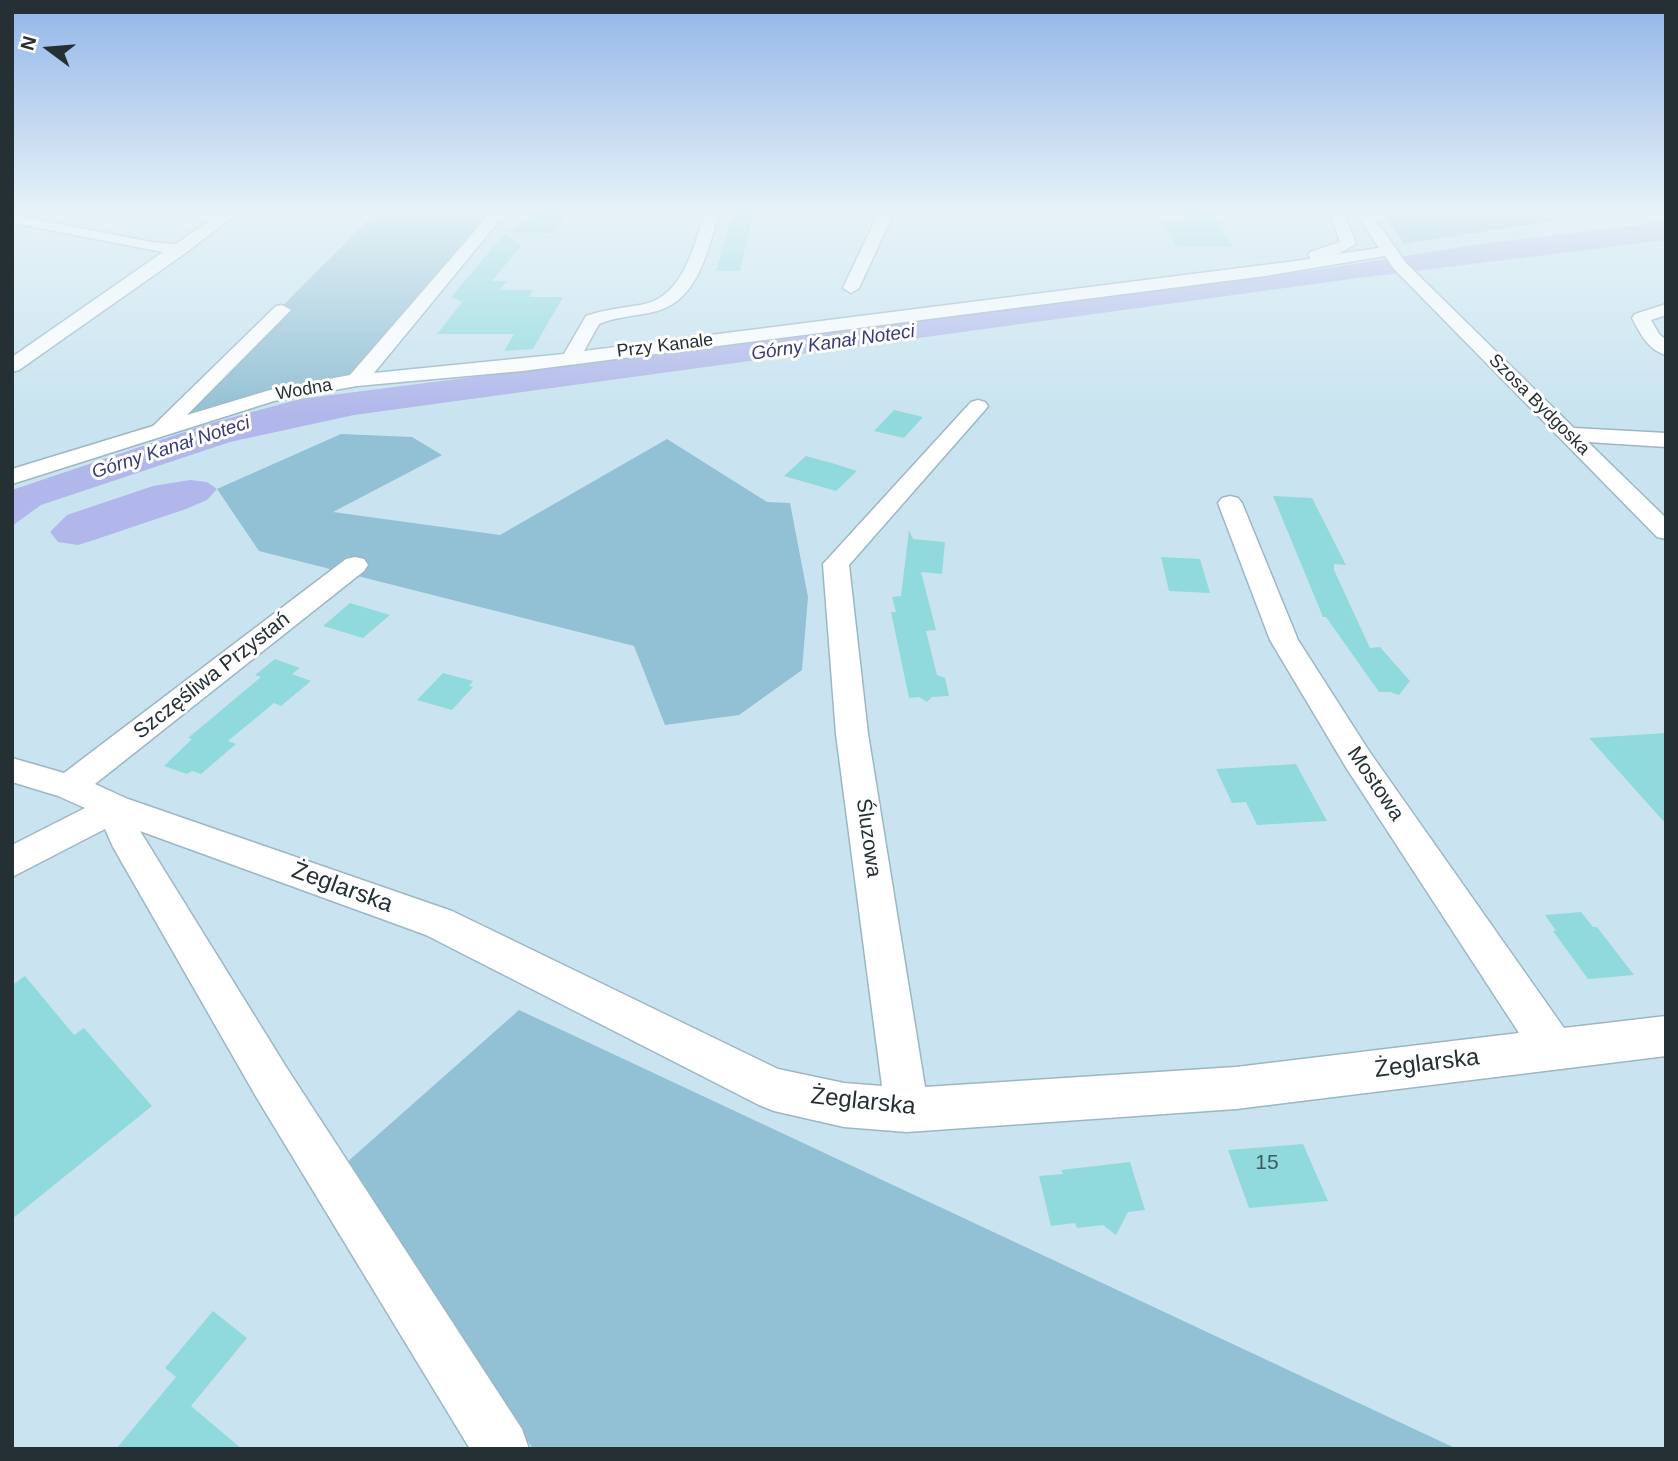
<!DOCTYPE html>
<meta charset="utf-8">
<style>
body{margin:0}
#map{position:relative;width:1678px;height:1461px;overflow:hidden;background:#c9e4f0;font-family:Arial,sans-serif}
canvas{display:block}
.frame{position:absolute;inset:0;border:14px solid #253034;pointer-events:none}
.north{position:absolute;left:14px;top:14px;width:70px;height:70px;-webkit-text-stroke:5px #fff;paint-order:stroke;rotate:286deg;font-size:19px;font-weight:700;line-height:28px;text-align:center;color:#253034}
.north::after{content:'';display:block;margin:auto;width:24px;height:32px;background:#253034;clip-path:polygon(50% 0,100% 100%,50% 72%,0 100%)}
</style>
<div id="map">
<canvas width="1678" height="1461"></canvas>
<div class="frame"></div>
<div class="north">N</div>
</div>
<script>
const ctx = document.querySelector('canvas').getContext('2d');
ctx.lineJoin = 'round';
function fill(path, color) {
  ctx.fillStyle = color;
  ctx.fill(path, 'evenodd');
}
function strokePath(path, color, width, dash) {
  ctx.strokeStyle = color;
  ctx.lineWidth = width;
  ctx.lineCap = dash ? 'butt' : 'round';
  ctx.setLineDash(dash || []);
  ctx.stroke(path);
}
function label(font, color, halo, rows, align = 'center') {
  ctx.font = font + ' Arial,sans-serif';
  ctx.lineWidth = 6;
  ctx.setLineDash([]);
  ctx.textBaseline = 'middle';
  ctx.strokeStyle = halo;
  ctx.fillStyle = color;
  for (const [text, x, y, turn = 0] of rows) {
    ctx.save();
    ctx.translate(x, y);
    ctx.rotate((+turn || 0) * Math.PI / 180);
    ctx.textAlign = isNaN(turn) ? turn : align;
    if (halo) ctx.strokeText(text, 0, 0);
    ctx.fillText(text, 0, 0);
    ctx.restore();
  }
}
const green = new Path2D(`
 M 378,210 L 492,210 L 346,378 L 160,429 Z
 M 1380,210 L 1608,210 L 1609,212 L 1404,244 Z
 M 341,434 L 412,437 L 442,455 L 333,512 L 500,535 L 667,439 L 767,502 L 790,503 L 808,597 L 802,670 L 739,715 L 665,725 L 634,646 L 259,551 L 217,489 Z
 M 519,1010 L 1457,1449 L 533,1449 L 345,1164 Z`);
const water = new Path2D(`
 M 1666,222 L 1666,240 L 1351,279 L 354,415 L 230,442 L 41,505 L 12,526 L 12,490 L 208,424 L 300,399 L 1329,268 L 1480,244 Z
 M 190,480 L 207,482 L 217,489 L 207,500 L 186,509 L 94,540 L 78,545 L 58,542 L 50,532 L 67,515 L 153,486 Z`);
const building = new Path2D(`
 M 547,210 L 569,210 L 554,233 L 507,232 Z
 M 732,214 L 753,214 L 740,271 L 716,271 Z
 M 1184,219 L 1215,219 L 1234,247 L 1176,246 L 1163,221 L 1187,223 Z
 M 505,233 L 521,246 L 492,281 L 507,281 L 500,290 L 533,290 L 529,297 L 563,297 L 533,349 L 504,351 L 514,334 L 437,334 L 462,302 L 451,297 Z
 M 894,410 L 923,417 L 904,438 L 874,431 Z
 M 806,456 L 835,464 L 857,471 L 836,491 L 784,476 Z
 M 1273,496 L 1312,498 L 1346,565 L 1334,564 L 1334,570 L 1370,648 L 1380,647 L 1410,681 L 1399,695 L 1390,692 L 1379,692 L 1326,617 L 1323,617 Z
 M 909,530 L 913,539 L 945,542 L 942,574 L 921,572 L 936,630 L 926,631 L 937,675 L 945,678 L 949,696 L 932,697 L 927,702 L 919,697 L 909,698 L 891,612 L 896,612 L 892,597 L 901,596 Z
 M 1161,557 L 1200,559 L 1210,593 L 1169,591 Z
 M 350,603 L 390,615 L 363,638 L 323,626 Z
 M 275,659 L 300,668 L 292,674 L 311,681 L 281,706 L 274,703 L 228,741 L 236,744 L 201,774 L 192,771 L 187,774 L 164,766 L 192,739 L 188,738 L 261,677 L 255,675 Z
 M 443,673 L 473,681 L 469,686 L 473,687 L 452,710 L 417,700 Z
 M 1666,733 L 1666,824 L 1589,738 Z
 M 1296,764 L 1327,821 L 1257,825 L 1246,802 L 1232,803 L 1216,769 Z
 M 1581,912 L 1593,927 L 1597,927 L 1634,975 L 1588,979 L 1553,931 L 1556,931 L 1545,915 Z
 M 25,976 L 74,1035 L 84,1028 L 152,1106 L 12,1219 L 12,985 Z
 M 1303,1144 L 1328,1201 L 1249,1208 L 1228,1150 Z
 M 1130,1162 L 1145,1210 L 1128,1212 L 1116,1235 L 1103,1225 L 1077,1228 L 1075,1223 L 1051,1226 L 1039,1176 L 1063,1174 L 1061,1170 Z
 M 213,1311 L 247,1338 L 191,1406 L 242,1449 L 116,1449 L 176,1377 L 165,1368 Z`);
const minor = new Path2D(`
 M 224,210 L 241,210 L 187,252 L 19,370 L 12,372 L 12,357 L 163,252 L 12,223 L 12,215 L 152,242 L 176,244 Z
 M 493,210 L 508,210 L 374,373 L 564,354 L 586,316 C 605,309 625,308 645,304 C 685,294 694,244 706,210 L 720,210 C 708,247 700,299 657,311 C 638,316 618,316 599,324 L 584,351 L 1311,259 L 1308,255 L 1310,252 L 1340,242 L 1329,210 L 1343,210 L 1356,244 L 1338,254 L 1379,248 L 1354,210 L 1369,210 L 1406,263 L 1574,428 L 1666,433 L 1666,447 L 1588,442 L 1666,518 L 1666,539 L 1657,537 L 1394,269 L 1385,256 L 1265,276 L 522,371 L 357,386 L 274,401 L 12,484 L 12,469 L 153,426 L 276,306 L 282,305 L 291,310 L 187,415 L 270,390 L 350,375 Z
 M 847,210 L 894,212 L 859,288 L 851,293 L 843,288 L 877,216 L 854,214 Z
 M 1666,304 L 1666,315 L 1651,320 L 1659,334 L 1666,340 L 1666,355 C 1648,350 1640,333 1632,318 L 1635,314 Z
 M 978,400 L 985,402 L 988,406 L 985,410 L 849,565 L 868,734 L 925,1087 L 1236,1067 L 1519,1033 L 1347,769 L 1270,640 L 1218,503 L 1222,498 L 1230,496 L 1238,498 L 1242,503 L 1298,640 L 1369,751 L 1564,1028 L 1666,1016 L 1666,1056 L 1236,1109 L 907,1132 L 844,1127 L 774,1111 L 759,1105 L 426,935 L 140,831 L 288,1070 L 522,1429 L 529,1449 L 470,1449 L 258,1100 L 113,847 L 105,829 L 12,877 L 12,845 L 85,808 L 58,796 L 12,782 L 12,758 L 64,773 L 346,559 L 355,557 L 364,559 L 368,565 L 364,571 L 95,784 L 128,799 L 452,911 L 778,1069 L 844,1083 L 882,1086 L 836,734 L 823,564 L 971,402 Z`);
const farStreetnames = [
 ["Przy Kanale",665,346,-7],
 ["Wodna",304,390,-10],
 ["Szosa Bydgoska",1539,405,45]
];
const farWaternames = [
 ["Górny Kanał Noteci",833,343,-8],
 ["Górny Kanał Noteci",171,448,-18]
];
const streetNames = [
 ["Szczęśliwa Przystań",212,676,-38],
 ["Mostowa",1375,784,56],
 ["Śluzowa",868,838,82]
];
const nearNumbernames = [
 ["15",1267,1163]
];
const nearStreetnames = [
 ["Żeglarska",342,888,20],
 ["Żeglarska",1427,1064,-7],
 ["Żeglarska",863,1102,6]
];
fill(green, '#92c0d4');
fill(water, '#b1b7ea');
fill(building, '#90dadd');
strokePath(minor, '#9cb7c3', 3);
fill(minor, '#fff');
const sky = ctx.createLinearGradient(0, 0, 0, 415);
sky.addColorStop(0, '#92b5e9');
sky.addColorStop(0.51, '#e7f3f8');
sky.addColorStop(1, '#e7f3f800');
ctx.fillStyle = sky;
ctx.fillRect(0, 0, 1678, 415);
label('18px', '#253034', '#fff', farStreetnames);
label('italic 19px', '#393b79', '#fff', farWaternames);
label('21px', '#253034', '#fff', streetNames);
label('21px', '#405a5e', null, nearNumbernames);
label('24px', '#253034', '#fff', nearStreetnames);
</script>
